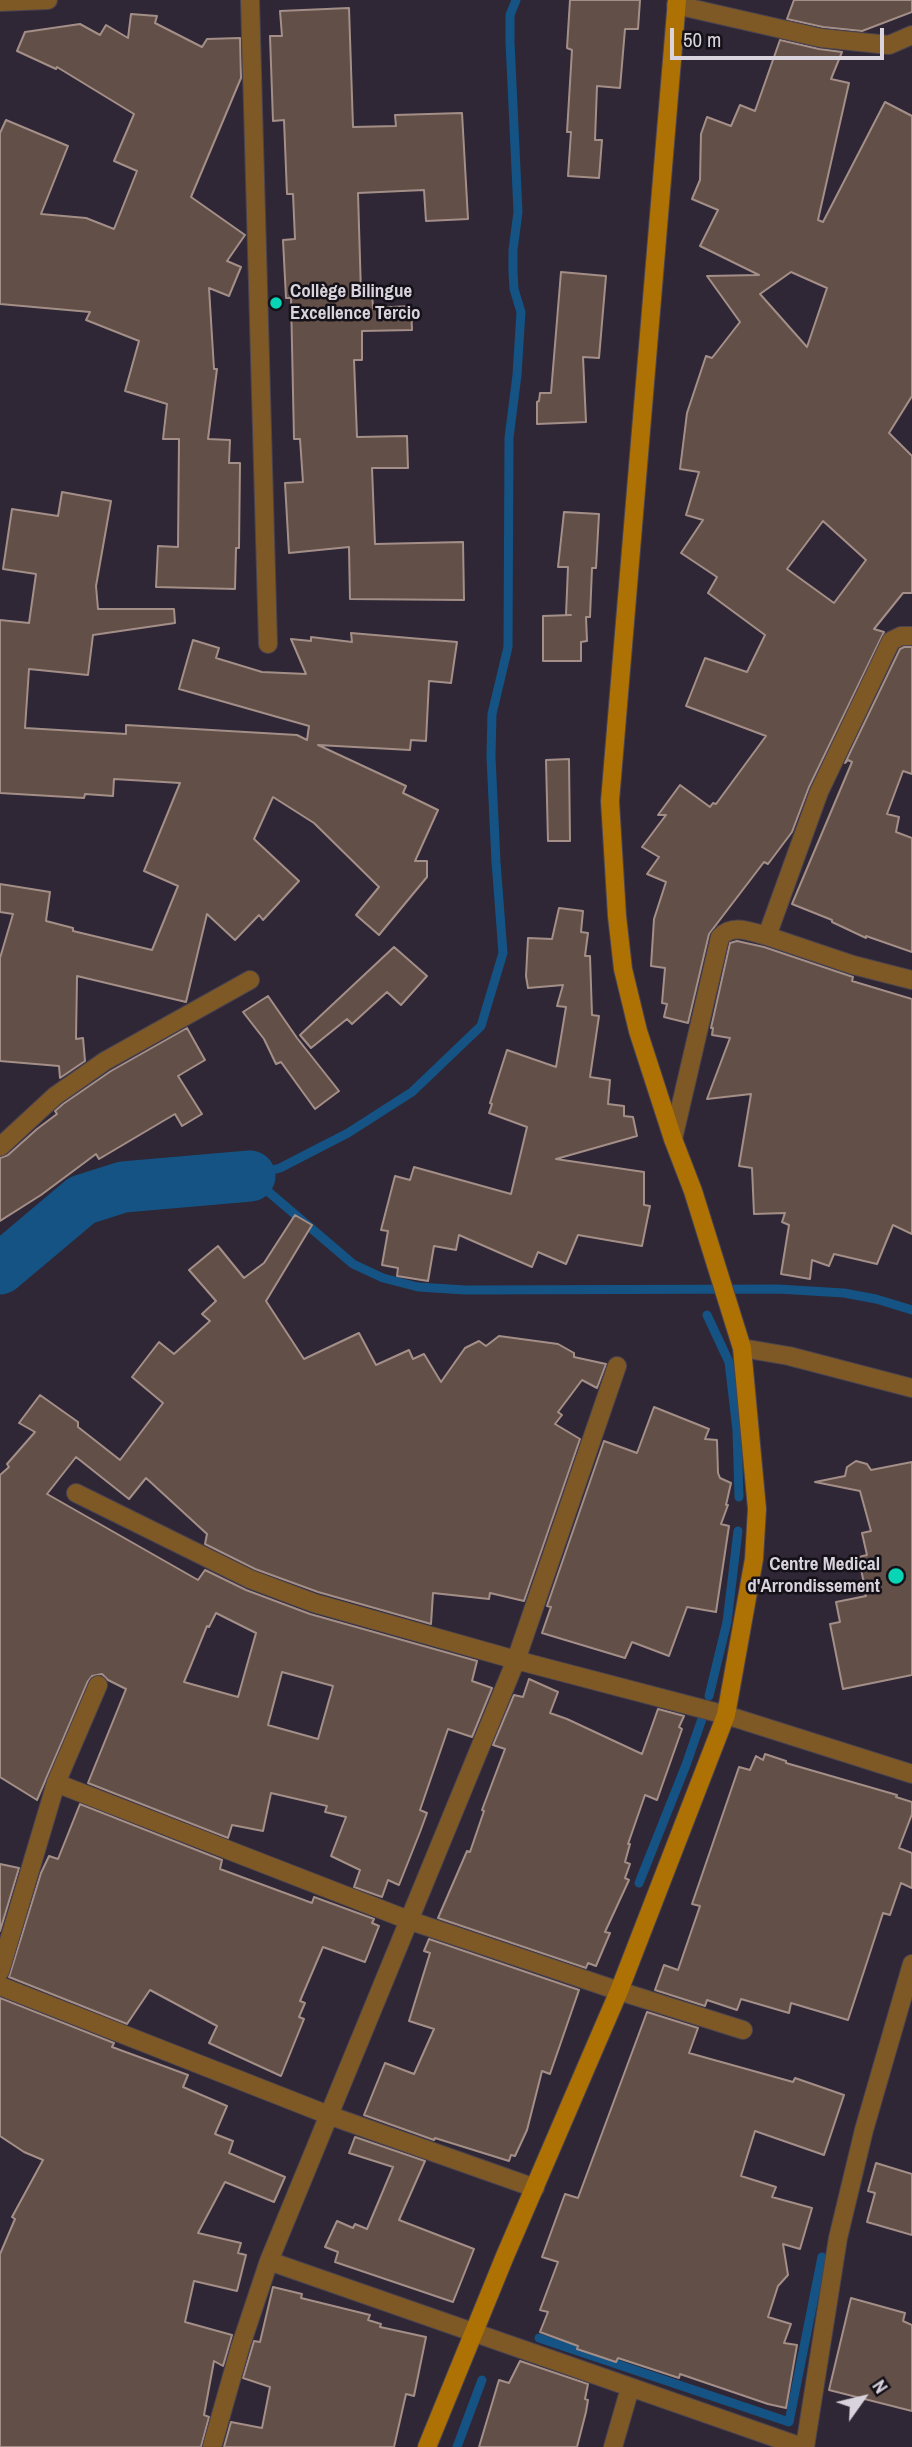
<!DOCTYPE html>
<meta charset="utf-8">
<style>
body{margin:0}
#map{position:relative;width:912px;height:2447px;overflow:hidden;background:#2f2735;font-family:"Archivo Narrow",sans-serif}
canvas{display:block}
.north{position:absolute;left:828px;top:2363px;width:70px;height:70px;-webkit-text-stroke:5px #151118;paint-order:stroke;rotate:56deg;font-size:19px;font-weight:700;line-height:28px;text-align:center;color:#d8d3dc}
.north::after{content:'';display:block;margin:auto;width:24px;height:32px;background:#d8d3dc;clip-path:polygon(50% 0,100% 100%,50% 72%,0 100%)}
.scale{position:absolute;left:670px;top:28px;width:214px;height:32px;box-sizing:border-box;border:4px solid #d8d3dc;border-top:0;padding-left:9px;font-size:21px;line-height:24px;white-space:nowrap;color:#d8d3dc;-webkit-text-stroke:5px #151118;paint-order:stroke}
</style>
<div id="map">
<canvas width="912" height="2447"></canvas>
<div class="north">N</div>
<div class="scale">50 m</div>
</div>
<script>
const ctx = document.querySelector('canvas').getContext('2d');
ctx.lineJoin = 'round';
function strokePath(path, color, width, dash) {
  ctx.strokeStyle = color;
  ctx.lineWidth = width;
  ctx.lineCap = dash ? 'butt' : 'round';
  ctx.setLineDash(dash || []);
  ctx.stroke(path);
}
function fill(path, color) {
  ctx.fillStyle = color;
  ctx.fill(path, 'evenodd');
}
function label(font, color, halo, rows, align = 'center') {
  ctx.font = font + ' "Archivo Narrow",sans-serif';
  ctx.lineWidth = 5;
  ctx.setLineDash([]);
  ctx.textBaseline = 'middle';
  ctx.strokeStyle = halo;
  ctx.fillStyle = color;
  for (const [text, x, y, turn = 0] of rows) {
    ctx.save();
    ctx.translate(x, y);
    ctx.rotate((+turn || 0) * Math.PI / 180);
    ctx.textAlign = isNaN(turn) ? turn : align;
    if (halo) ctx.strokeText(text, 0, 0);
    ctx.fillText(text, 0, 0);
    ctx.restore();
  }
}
const stream = new Path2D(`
 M 250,1176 L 280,1168 L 348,1133 L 412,1092 L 481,1026 L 503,953 L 496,862 L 491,757 L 492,714 L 508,647 L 509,438 L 517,375 L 521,312 L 514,289 L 513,272 L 513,250 L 518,212 L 510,42 L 510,15 L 516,0
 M 250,1176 L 353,1264 L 383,1278 L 418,1287 L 465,1290 L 778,1289 L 844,1293 L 876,1299 L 912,1310
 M 707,1315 L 729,1362 L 737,1430 L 739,1497
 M 709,1696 L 727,1622 L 738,1531
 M 639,1883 L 686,1765 L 704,1713
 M 539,2338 L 789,2422 L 822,2257
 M 457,2447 L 482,2380`);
const river = new Path2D(`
 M 0,1269 L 82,1200 L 123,1187 L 250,1176`);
const building = new Path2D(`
 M 570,0 L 640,0 L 638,29 L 625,29 L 620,88 L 597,86 L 595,140 L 602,140 L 599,178 L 568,176 L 571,132 L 567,132 L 572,50 L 567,48 Z
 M 794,0 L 912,0 L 912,12 L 862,31 L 823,27 L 787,19 Z
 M 349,8 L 353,127 L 396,126 L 395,115 L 462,113 L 468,219 L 426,221 L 424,190 L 358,193 L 361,293 L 372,293 L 373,308 L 411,306 L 412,330 L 362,331 L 362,360 L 354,360 L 357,437 L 407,436 L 408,468 L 372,468 L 375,544 L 463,542 L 464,600 L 350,599 L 349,547 L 289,553 L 285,483 L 303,482 L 300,439 L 294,439 L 291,298 L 286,298 L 283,240 L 295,239 L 293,194 L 287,194 L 284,120 L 273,121 L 270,36 L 282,36 L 280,11 Z
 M 131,14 L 157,16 L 155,23 L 202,47 L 207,39 L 240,38 L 241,78 L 191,197 L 245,235 L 227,261 L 241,267 L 229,296 L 209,288 L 214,369 L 217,369 L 208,439 L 230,440 L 229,463 L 240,463 L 239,548 L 236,548 L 235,589 L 156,587 L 158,546 L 178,547 L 179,439 L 163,439 L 167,404 L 125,391 L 139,341 L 86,320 L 90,312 L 0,304 L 0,133 L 6,120 L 68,146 L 41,214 L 86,218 L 114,229 L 137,171 L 114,161 L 134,114 L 57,67 L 56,69 L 17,51 L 25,32 L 80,24 L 100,35 L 106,25 L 128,38 Z
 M 780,40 L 819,49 L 842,52 L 831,79 L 849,83 L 818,220 L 823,222 L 885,102 L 912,116 L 912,396 L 889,433 L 912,456 L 912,593 L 903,593 L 874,629 L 884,632 L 809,787 L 792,832 L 768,864 L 764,862 L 709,934 L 688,1023 L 664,1017 L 667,1004 L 662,1003 L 665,968 L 651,966 L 654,919 L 666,882 L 647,874 L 659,857 L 642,847 L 666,815 L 658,815 L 680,785 L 710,807 L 713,803 L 716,804 L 766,736 L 686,706 L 705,658 L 747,672 L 765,635 L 708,593 L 717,577 L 681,553 L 703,520 L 686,515 L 699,472 L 680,469 L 687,413 L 706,356 L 712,358 L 740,322 L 707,276 L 759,275 L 700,246 L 718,210 L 692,199 L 700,180 L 701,134 L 707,117 L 731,126 L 740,105 L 755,111 ZM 791,272 L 827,288 L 807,347 L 760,294 ZM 823,521 L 866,560 L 834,603 L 787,569 Z
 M 561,272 L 606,276 L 599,358 L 583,357 L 586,422 L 537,424 L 537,402 L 539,401 L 540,393 L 551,393 Z
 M 62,492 L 111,501 L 96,586 L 98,609 L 174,609 L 175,623 L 93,635 L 88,675 L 29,669 L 25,728 L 126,734 L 126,725 L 297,735 L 307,740 L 309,726 L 179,689 L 193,640 L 219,648 L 216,658 L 262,672 L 306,674 L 291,639 L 311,641 L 311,637 L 352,642 L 351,633 L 457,642 L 451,683 L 429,681 L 426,741 L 411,740 L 410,750 L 318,745 L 406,786 L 403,793 L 438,810 L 415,861 L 427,861 L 427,877 L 379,935 L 356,915 L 379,887 L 314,823 L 273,797 L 254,839 L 299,881 L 263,920 L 259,915 L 235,940 L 207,914 L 186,1002 L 77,976 L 76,1039 L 83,1038 L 85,1061 L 60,1078 L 59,1066 L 0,1061 L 0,958 L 13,914 L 0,912 L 0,884 L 50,892 L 46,921 L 73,928 L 73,931 L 152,950 L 178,886 L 144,871 L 180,783 L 114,779 L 113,796 L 85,794 L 84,798 L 0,793 L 0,620 L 29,623 L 36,574 L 3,569 L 12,509 L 58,516 Z
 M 564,512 L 599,514 L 596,568 L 592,568 L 590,617 L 586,617 L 587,641 L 581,642 L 581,661 L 543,661 L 543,616 L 571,615 L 566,615 L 568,567 L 558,567 Z
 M 904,647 L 912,647 L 912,774 L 903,771 L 887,814 L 899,817 L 896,832 L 912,838 L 912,952 L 866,936 L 866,938 L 832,922 L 832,920 L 792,904 L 852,762 L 848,760 L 845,763 L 900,649 Z
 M 569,759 L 570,841 L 548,841 L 546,760 Z
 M 559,908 L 583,911 L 581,932 L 588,933 L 585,956 L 590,956 L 592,1015 L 599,1016 L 590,1077 L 610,1080 L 608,1104 L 624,1106 L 624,1116 L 633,1117 L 637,1136 L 556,1159 L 644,1172 L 644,1205 L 650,1206 L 642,1246 L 578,1235 L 566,1264 L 538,1252 L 532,1267 L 459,1235 L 456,1250 L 434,1246 L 428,1281 L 397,1276 L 398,1268 L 382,1265 L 388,1231 L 381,1230 L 395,1176 L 410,1180 L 414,1167 L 511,1194 L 527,1127 L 489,1113 L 492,1104 L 490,1103 L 507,1050 L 556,1067 L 566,1007 L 557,1006 L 563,985 L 528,988 L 526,976 L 528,938 L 552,939 Z
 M 737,941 L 764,947 L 853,977 L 852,981 L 912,999 L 912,1234 L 893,1225 L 877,1264 L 834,1254 L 829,1266 L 812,1260 L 810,1279 L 781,1274 L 789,1225 L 782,1222 L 785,1213 L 754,1214 L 752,1168 L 739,1166 L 751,1094 L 707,1099 L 730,1038 L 712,1035 L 713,1028 L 711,1028 L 730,943 Z
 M 394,947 L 427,976 L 401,1005 L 387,992 L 352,1024 L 347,1019 L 311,1048 L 300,1035 Z
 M 268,996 L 297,1038 L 339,1091 L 315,1109 L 281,1062 L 276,1064 L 264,1039 L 243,1012 Z
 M 187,1028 L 205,1060 L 178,1076 L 202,1114 L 182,1126 L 175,1114 L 99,1159 L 96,1154 L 41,1195 L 0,1221 L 0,1158 L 8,1155 L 37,1129 L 57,1114 L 55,1111 L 63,1104 L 111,1071 Z
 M 295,1215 L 312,1225 L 266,1301 L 304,1359 L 359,1333 L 376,1365 L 409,1350 L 413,1359 L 424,1354 L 441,1382 L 465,1348 L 479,1341 L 486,1346 L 499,1336 L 558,1344 L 574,1353 L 574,1357 L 606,1364 L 597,1388 L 582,1380 L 558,1412 L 562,1415 L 555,1424 L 580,1439 L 524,1601 L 490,1593 L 489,1599 L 433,1593 L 431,1624 L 318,1592 L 255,1569 L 205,1544 L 207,1534 L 146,1478 L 129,1499 L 76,1457 L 47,1494 L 198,1580 L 205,1570 L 246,1590 L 310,1614 L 477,1661 L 472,1681 L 492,1688 L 472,1737 L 448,1729 L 420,1810 L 427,1813 L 420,1832 L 399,1885 L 388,1880 L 382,1897 L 354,1887 L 360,1870 L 331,1856 L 346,1817 L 325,1812 L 327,1806 L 271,1793 L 263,1831 L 232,1825 L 228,1838 L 88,1783 L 126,1689 L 108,1680 L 102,1674 L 92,1676 L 88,1681 L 37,1800 L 0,1777 L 0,1475 L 9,1467 L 7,1464 L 35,1432 L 19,1423 L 40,1395 L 78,1422 L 78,1427 L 120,1460 L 163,1403 L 132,1377 L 159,1342 L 174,1354 L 210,1321 L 202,1314 L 216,1301 L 189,1270 L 218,1246 L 244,1278 L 264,1263 ZM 216,1613 L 256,1633 L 238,1697 L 184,1682 L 207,1626 L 209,1627 ZM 282,1672 L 333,1686 L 318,1739 L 268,1725 Z
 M 654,1407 L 709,1429 L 705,1439 L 717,1440 L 718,1473 L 720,1478 L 731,1483 L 726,1505 L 728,1505 L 721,1524 L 729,1526 L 716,1612 L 687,1607 L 669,1656 L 632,1642 L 625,1658 L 542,1633 L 551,1607 L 547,1606 L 604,1441 L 637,1453 Z
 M 856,1461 L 867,1464 L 871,1470 L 912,1462 L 912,1675 L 843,1689 L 830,1624 L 840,1622 L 836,1602 L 866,1596 L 859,1557 L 867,1555 L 862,1533 L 871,1531 L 860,1491 L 815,1482 L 845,1476 L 847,1467 Z
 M 529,1679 L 558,1692 L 550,1713 L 567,1719 L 642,1754 L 658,1709 L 684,1716 L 679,1727 L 682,1729 L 657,1800 L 645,1795 L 628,1844 L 630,1844 L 625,1862 L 630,1864 L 625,1878 L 629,1880 L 605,1932 L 610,1933 L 596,1966 L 588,1963 L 586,1968 L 438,1918 L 467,1851 L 470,1852 L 484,1811 L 482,1810 L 505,1749 L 493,1745 L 514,1695 L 523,1697 Z
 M 765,1754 L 786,1761 L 786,1763 L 897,1795 L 896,1797 L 912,1802 L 912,1814 L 899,1848 L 912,1853 L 912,1888 L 901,1883 L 890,1915 L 883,1913 L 848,2020 L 791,2003 L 789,2013 L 741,1999 L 737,2010 L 707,2000 L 705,2006 L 655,1990 L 664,1965 L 678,1970 L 700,1906 L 692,1904 L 739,1767 L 750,1770 L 756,1756 L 763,1760 Z
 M 80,1804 L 222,1860 L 220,1869 L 312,1903 L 314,1897 L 374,1919 L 372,1923 L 379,1926 L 365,1962 L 323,1947 L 300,2001 L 305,2003 L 299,2017 L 304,2019 L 281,2076 L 209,2043 L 217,2026 L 150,1990 L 127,2024 L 9,1977 L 41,1873 L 49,1856 L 58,1859 Z
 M 0,1864 L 19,1868 L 0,1931 Z
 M 429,1939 L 579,1990 L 550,2074 L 542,2071 L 527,2130 L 515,2156 L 511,2155 L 509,2161 L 435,2138 L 434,2140 L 364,2115 L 385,2063 L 414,2074 L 434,2029 L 409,2021 L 430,1953 L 424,1951 Z
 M 0,1998 L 114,2043 L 112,2047 L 188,2075 L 183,2087 L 227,2106 L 215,2134 L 233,2141 L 229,2153 L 285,2177 L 274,2202 L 225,2182 L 198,2233 L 241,2243 L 238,2253 L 246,2255 L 237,2291 L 194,2281 L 185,2322 L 232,2335 L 223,2366 L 214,2361 L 204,2415 L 209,2417 L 201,2447 L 0,2447 L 0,2254 L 15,2219 L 12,2217 L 43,2160 L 24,2152 L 0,2136 Z
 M 647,2012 L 698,2028 L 689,2053 L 793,2082 L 795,2078 L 844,2095 L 824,2155 L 755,2131 L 741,2176 L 776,2187 L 772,2197 L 812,2208 L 800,2249 L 783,2244 L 788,2275 L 778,2286 L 768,2317 L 791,2324 L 784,2343 L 797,2345 L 786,2408 L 768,2404 L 680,2374 L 679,2378 L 618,2358 L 616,2362 L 577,2349 L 578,2346 L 540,2332 L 548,2312 L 540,2310 L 558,2262 L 542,2257 L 565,2194 L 578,2198 Z
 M 355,2137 L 425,2161 L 399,2220 L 474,2249 L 453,2302 L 335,2262 L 338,2252 L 325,2247 L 337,2221 L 353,2228 L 355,2224 L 367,2229 L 393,2167 L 349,2153 Z
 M 876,2163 L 912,2174 L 912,2235 L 867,2222 L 875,2193 L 868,2191 Z
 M 273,2287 L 302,2294 L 301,2298 L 370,2315 L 368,2320 L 381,2324 L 380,2327 L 426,2337 L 414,2396 L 406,2394 L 394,2447 L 224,2447 L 231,2422 L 262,2428 L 270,2387 L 243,2378 L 254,2341 L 260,2342 Z
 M 851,2298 L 905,2313 L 903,2321 L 912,2325 L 912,2411 L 829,2390 Z
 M 520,2361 L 588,2384 L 585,2399 L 588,2400 L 586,2412 L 577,2447 L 479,2447 L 499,2380 L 509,2383 Z`);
const street = new Path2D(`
 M 250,0 L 268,644
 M 0,2 L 48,0
 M 676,5 L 821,38 L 889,45 L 912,35
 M 912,636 L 901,636 L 891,641 L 819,792 L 767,936 L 853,965 L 912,980
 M 673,1139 L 720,937 C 733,923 751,932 767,936
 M 0,1147 L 55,1096 L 105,1061 L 250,980
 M 742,1348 L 789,1356 L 912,1388
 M 76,1493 L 250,1579 L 314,1603 L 516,1660 L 726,1715 L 912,1774
 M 56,1783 L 411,1921 L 619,1991 L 743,2030
 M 0,1971 L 56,1783 L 98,1685
 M 0,1986 L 331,2116 L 535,2188
 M 269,2261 L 802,2447
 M 212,2447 L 240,2348 L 269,2261 L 516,1660 L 617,1366
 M 613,2447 L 630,2388
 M 805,2447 L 838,2238 L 864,2130 L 912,1964`);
const secondary = new Path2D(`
 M 427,2447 L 505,2256 L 619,1991 L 726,1715 L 754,1559 L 757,1509 L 742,1348 L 693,1191 L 673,1139 L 638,1031 L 623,969 L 617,916 L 610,801 L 677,0`);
const markers = [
 [276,303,7,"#07d5b6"],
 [896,1576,9,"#07d5b6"]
];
const poiNames = [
 ["Collège Bilingue",290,292],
 ["Excellence Tercio",290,314],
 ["Centre Medical",880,1565,"right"],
 ["d'Arrondissement",880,1587,"right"]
];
strokePath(stream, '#155384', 9);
strokePath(river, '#155384', 51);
fill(building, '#624f48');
strokePath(building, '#a48f88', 2);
strokePath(street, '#4a4350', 20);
strokePath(secondary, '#4a4350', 20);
strokePath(street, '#7f5925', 18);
strokePath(secondary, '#ae7103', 18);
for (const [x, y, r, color] of markers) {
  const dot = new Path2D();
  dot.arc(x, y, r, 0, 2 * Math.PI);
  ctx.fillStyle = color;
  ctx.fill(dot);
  strokePath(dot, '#151118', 2.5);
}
label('bold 19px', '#d8d3dc', '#151118', poiNames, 'left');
</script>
